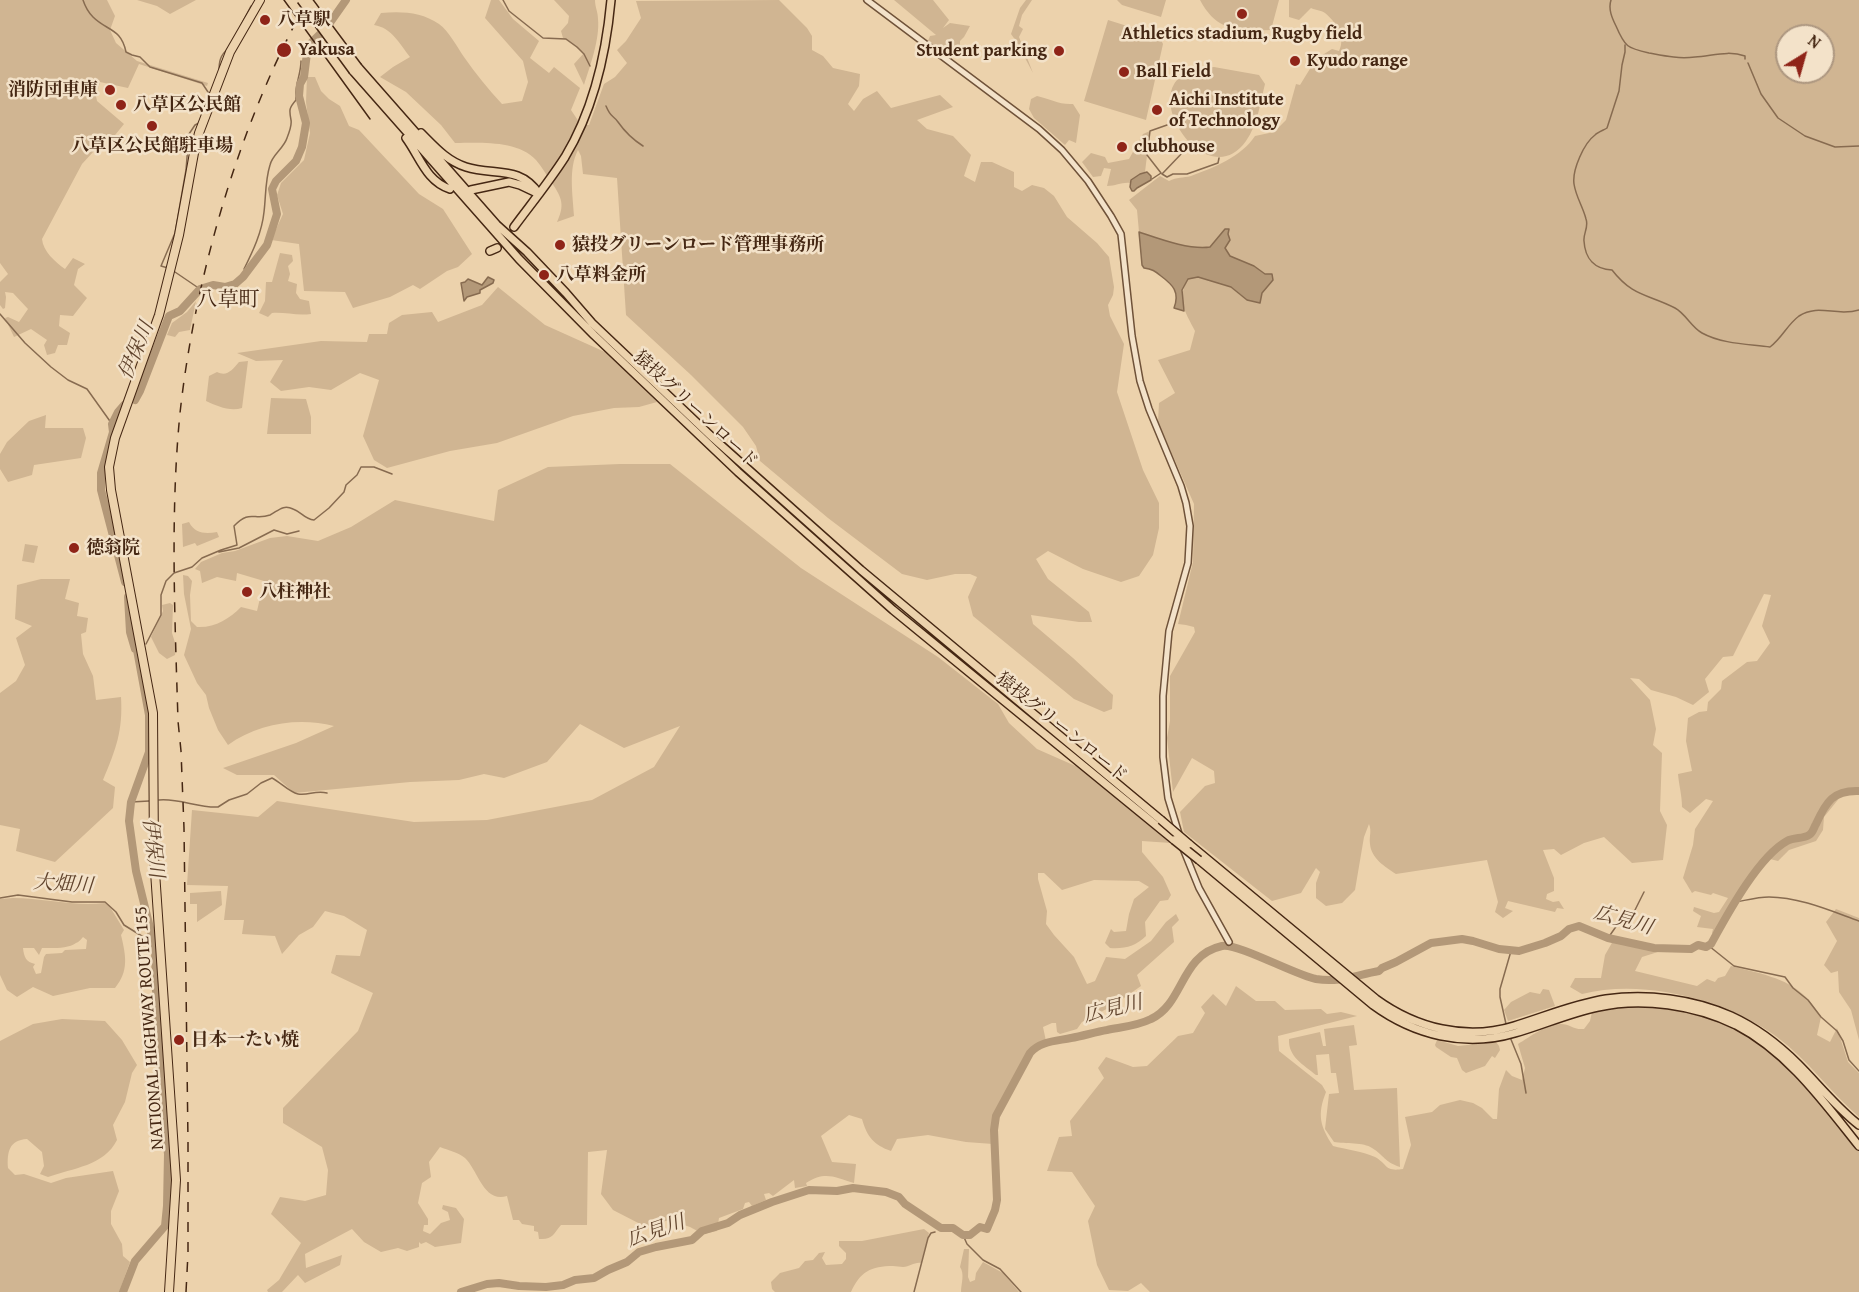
<!DOCTYPE html>
<meta charset="utf-8">
<style>
body{margin:0}
#map{position:relative;width:1859px;height:1292px;overflow:hidden;background:#ecd2ac;font-family:"Gentium Book Plus",serif}
canvas{display:block}
.north{position:absolute;left:1775px;top:24px;width:60px;height:60px;box-sizing:border-box;background:#f3e2c9;border:2px solid #ad9780;border-radius:50%;rotate:37deg;font-size:16px;font-weight:700;line-height:24px;text-align:center;color:#452713}
.north::after{content:'';display:block;margin:auto;width:21px;height:27px;background:#8f2418;clip-path:polygon(50% 0,100% 100%,50% 72%,0 100%)}
</style>
<div id="map">
<canvas width="1859" height="1292"></canvas>
<div class="north">N</div>
</div>
<script>
const ctx = document.querySelector('canvas').getContext('2d');
ctx.lineJoin = 'round';
function fill(path, color) {
  ctx.fillStyle = color;
  ctx.fill(path, 'evenodd');
}
function strokePath(path, color, width, dash) {
  ctx.strokeStyle = color;
  ctx.lineWidth = width;
  ctx.lineCap = dash ? 'butt' : 'round';
  ctx.setLineDash(dash || []);
  ctx.stroke(path);
}
function label(font, color, halo, rows, align = 'center') {
  ctx.font = font + ' "Gentium Book Plus","Noto Serif JP",serif';
  ctx.lineWidth = 5;
  ctx.setLineDash([]);
  ctx.textBaseline = 'middle';
  ctx.strokeStyle = halo;
  ctx.fillStyle = color;
  for (const [text, x, y, turn = 0] of rows) {
    ctx.save();
    ctx.translate(x, y);
    ctx.rotate((+turn || 0) * Math.PI / 180);
    ctx.textAlign = isNaN(turn) ? turn : align;
    if (halo) ctx.strokeText(text, 0, 0);
    ctx.fillText(text, 0, 0);
    ctx.restore();
  }
}
const green = new Path2D(`
 M 0,0 L 107,0 L 115,16 L 110,30 L 116,43 L 137,61 L 208,83 L 207,86 L 139,64 L 128,88 L 100,82 L 96,96 L 97,101 L 124,124 L 111,140 L 106,138 L 82,164 L 42,239 C 43,251 55,262 65,269 L 73,258 L 85,264 L 78,269 L 74,285 L 87,298 L 73,316 L 60,315 L 59,326 L 70,333 L 67,345 L 58,345 L 55,353 L 47,355 L 44,345 L 47,340 L 31,329 L 14,337 L 5,318 L 8,317 L 19,322 L 28,309 L 13,293 L 5,292 L 6,297 L 5,308 L 3,309 L 0,305 L 0,282 L 8,274 L 0,263 Z
 M 137,0 L 196,0 L 170,14 L 157,6 Z
 M 491,0 L 499,0 L 513,19 L 539,41 L 530,58 L 549,73 L 554,67 L 580,88 L 571,110 L 581,125 L 589,125 L 604,84 L 615,77 L 627,63 L 617,50 L 626,41 L 641,18 L 636,1 L 779,0 L 807,28 L 812,36 L 812,50 L 823,56 L 833,68 L 860,74 L 859,86 L 848,104 L 854,111 L 863,99 L 877,91 L 891,108 L 940,95 L 953,107 L 917,120 L 927,129 L 953,136 L 971,155 L 964,176 L 975,182 L 981,162 L 992,162 L 1014,172 L 1014,187 L 1022,191 L 1032,185 L 1044,188 L 1054,196 L 1067,217 L 1097,243 L 1109,257 L 1114,287 L 1113,295 L 1108,305 L 1110,316 L 1124,344 L 1117,392 L 1143,470 L 1159,503 L 1159,528 L 1153,555 L 1139,576 L 1121,582 L 1083,569 L 1048,551 L 1036,559 L 1048,579 L 1089,612 L 1092,622 L 1079,622 L 1031,615 L 1033,624 L 1073,658 L 1113,695 L 1112,709 L 1104,712 L 1074,699 L 973,616 L 968,597 L 977,577 L 970,574 L 955,574 L 927,580 L 902,574 L 828,518 L 760,461 L 756,446 L 743,427 L 691,375 L 626,315 L 617,178 L 583,174 L 581,156 L 578,150 C 568,169 573,195 574,216 L 557,222 C 565,205 562,198 552,183 C 547,176 542,167 536,160 C 517,140 480,143 455,143 L 441,125 L 406,92 L 380,77 L 393,67 L 410,57 C 399,43 392,28 374,25 L 381,13 C 401,11 422,12 439,24 C 449,31 457,47 464,57 C 476,74 488,89 502,104 L 522,101 L 528,82 L 523,61 L 485,18 Z
 M 554,0 L 595,0 C 595,7 598,12 598,19 C 600,39 590,66 584,85 L 574,64 L 584,53 L 563,38 L 561,31 L 568,23 L 569,16 Z
 M 894,0 L 933,0 L 949,20 L 943,28 L 950,23 L 970,26 L 964,37 L 960,41 L 960,46 L 955,55 L 949,56 L 928,41 L 930,36 L 936,35 Z
 M 1026,0 L 1032,0 L 1022,15 L 1019,26 L 1023,29 L 1019,37 L 1033,73 L 1016,41 L 1011,34 L 1020,8 Z
 M 1117,0 L 1166,0 L 1161,17 L 1122,5 Z
 M 1200,0 L 1279,0 L 1271,30 C 1238,31 1217,32 1200,0 Z
 M 1289,0 L 1859,0 L 1859,794 L 1841,796 L 1824,817 L 1823,830 L 1816,841 L 1789,850 L 1778,861 L 1766,858 L 1745,883 L 1716,934 L 1712,933 L 1713,929 L 1697,927 L 1701,916 L 1693,911 L 1694,907 L 1714,913 L 1719,912 L 1728,898 L 1713,893 L 1711,895 L 1695,891 L 1692,893 L 1683,878 L 1693,845 L 1695,829 L 1713,801 L 1706,799 L 1690,813 L 1682,807 C 1682,795 1679,786 1678,774 L 1692,771 L 1686,741 L 1688,718 L 1699,712 L 1707,711 L 1708,702 L 1721,689 L 1722,681 L 1747,662 L 1757,661 L 1770,643 L 1762,626 L 1771,595 L 1764,594 L 1733,656 L 1723,657 L 1705,679 L 1709,692 L 1693,705 L 1676,697 L 1651,690 L 1639,679 L 1630,678 L 1650,700 L 1656,729 L 1653,745 L 1662,753 L 1660,811 L 1667,825 L 1663,860 L 1632,863 L 1604,837 L 1584,843 L 1561,855 L 1554,849 L 1543,850 L 1554,878 L 1554,891 L 1547,894 L 1546,899 L 1553,902 L 1559,901 L 1564,909 L 1557,908 L 1555,912 L 1508,901 L 1505,908 L 1513,911 L 1503,918 L 1495,912 L 1498,902 L 1487,860 L 1396,874 C 1385,867 1371,858 1370,844 C 1369,835 1372,832 1369,824 L 1364,837 L 1355,890 L 1342,903 L 1326,906 L 1316,898 L 1316,883 L 1320,872 L 1316,868 L 1301,893 L 1272,901 L 1184,832 L 1180,812 L 1205,786 L 1215,783 L 1214,771 L 1192,758 L 1173,792 L 1167,738 L 1170,721 L 1170,676 L 1195,632 L 1194,627 L 1186,625 L 1178,624 L 1193,562 L 1194,504 L 1158,422 L 1159,403 L 1175,393 L 1158,360 L 1190,350 L 1195,331 C 1185,311 1176,300 1188,279 L 1198,277 L 1231,287 L 1240,295 L 1260,303 L 1265,274 L 1254,266 L 1230,256 L 1225,248 L 1229,229 L 1225,229 L 1210,247 C 1187,250 1161,239 1139,232 L 1137,210 L 1129,200 L 1160,176 L 1169,181 C 1177,177 1183,178 1191,176 C 1215,167 1241,157 1255,136 L 1274,132 L 1286,120 L 1296,84 L 1300,85 L 1316,59 L 1332,49 L 1339,51 C 1346,37 1336,22 1325,13 C 1321,10 1315,10 1311,8 L 1299,20 L 1289,17 ZM 1787,36 L 1823,36 L 1823,72 L 1787,72 Z
 M 1108,20 L 1159,36 L 1163,44 L 1146,120 L 1084,101 Z
 M 1214,67 L 1259,75 L 1265,84 C 1260,103 1258,124 1246,141 C 1210,192 1147,107 1179,78 C 1188,70 1202,68 1214,67 Z
 M 307,77 L 315,77 L 321,91 L 329,99 L 340,106 L 349,126 L 359,130 L 419,194 L 443,209 L 472,254 L 498,287 L 545,325 L 605,352 L 657,402 L 639,407 L 614,408 L 573,416 L 497,443 L 450,451 L 387,468 L 374,460 L 363,436 L 379,380 L 360,373 L 331,390 L 309,387 L 281,391 L 270,382 L 283,360 L 256,361 L 237,353 L 321,341 L 367,342 L 369,334 L 387,334 L 389,323 L 402,315 L 432,312 L 438,322 L 482,305 L 498,287 L 472,254 L 458,267 L 447,271 L 420,289 L 413,285 L 390,297 L 353,308 L 345,292 L 304,291 L 299,244 L 271,240 L 283,214 L 277,195 L 281,183 L 304,160 L 310,133 L 306,102 Z
 M 1037,96 C 1051,99 1059,105 1073,104 L 1080,115 L 1076,143 L 1069,140 L 1065,145 L 1034,118 L 1029,109 L 1031,99 Z
 M 1150,131 L 1145,172 L 1131,180 L 1130,183 C 1122,182 1116,186 1107,186 L 1111,169 L 1104,168 L 1101,176 L 1093,177 L 1082,162 L 1091,153 L 1105,157 L 1108,163 L 1129,159 L 1143,134 Z
 M 280,253 L 292,255 L 293,261 L 288,266 L 290,274 L 288,281 L 297,284 L 296,293 L 300,299 L 309,301 L 311,314 C 297,316 285,312 272,313 L 268,317 L 259,313 L 265,301 L 266,282 L 272,282 Z
 M 196,301 L 190,330 L 179,332 L 175,337 L 167,335 L 172,323 L 187,312 Z
 M 248,361 L 242,408 C 230,412 217,406 206,401 L 209,376 L 217,372 C 227,377 232,370 239,362 Z
 M 271,398 L 306,399 L 311,417 L 311,434 L 267,434 Z
 M 46,415 L 45,428 L 83,428 L 86,438 L 81,458 L 34,465 L 32,475 L 8,482 L 0,469 L 0,454 L 7,442 L 29,421 Z
 M 620,464 L 670,464 L 801,568 L 938,657 L 998,704 L 1009,723 L 1037,749 L 1080,768 L 1171,843 L 1142,841 L 1142,852 L 1163,877 L 1171,895 L 1168,900 L 1160,901 L 1145,922 L 1146,936 C 1136,946 1125,949 1110,948 L 1105,943 L 1111,929 L 1114,932 L 1126,931 L 1129,914 L 1134,899 L 1149,887 L 1139,881 L 1094,880 L 1062,890 L 1044,873 L 1038,873 L 1038,879 L 1047,911 L 1046,924 L 1054,935 L 1074,957 L 1087,984 L 1095,981 L 1106,957 L 1125,959 L 1151,941 L 1166,922 L 1176,914 L 1179,920 L 1172,927 L 1174,942 L 1137,975 L 1141,986 L 1114,1005 L 1082,1022 L 1077,1029 L 1060,1034 L 1057,1032 L 1056,1023 L 1052,1023 L 1043,1027 L 1046,1041 L 1034,1046 L 1029,1052 L 995,1114 L 993,1124 L 993,1144 L 966,1142 L 928,1135 L 897,1139 L 891,1151 C 874,1145 867,1137 862,1119 L 849,1115 L 821,1136 L 832,1162 L 856,1164 L 854,1183 C 834,1177 825,1171 806,1183 L 807,1186 L 795,1188 L 794,1180 L 773,1196 L 769,1193 L 764,1194 L 766,1200 L 752,1206 L 749,1202 L 745,1203 L 743,1209 L 719,1218 L 717,1231 L 703,1234 L 690,1227 L 669,1220 L 646,1227 L 613,1210 L 601,1194 L 607,1150 L 588,1152 L 587,1225 L 561,1225 C 553,1234 553,1240 539,1239 L 538,1232 L 534,1231 L 534,1226 L 522,1224 L 519,1220 L 513,1220 L 507,1196 C 483,1203 478,1170 465,1158 C 459,1153 448,1150 440,1147 L 429,1162 L 431,1177 L 422,1183 L 418,1203 L 428,1219 L 428,1225 L 424,1225 L 423,1231 L 430,1234 L 441,1223 L 450,1220 L 448,1212 L 442,1209 L 443,1205 L 456,1208 L 464,1219 L 461,1243 L 435,1247 L 426,1242 L 421,1244 L 419,1242 L 419,1247 L 407,1251 L 398,1248 L 381,1252 L 364,1242 L 352,1229 L 305,1254 L 306,1268 L 342,1255 L 340,1265 L 305,1283 L 298,1275 L 282,1292 L 268,1292 L 267,1290 L 279,1280 L 301,1243 L 271,1214 L 280,1197 L 305,1201 L 326,1195 L 328,1170 L 322,1147 L 283,1123 L 283,1108 L 358,1031 L 373,993 L 331,973 L 336,955 L 360,956 L 367,930 L 344,916 L 325,911 L 313,927 L 299,935 L 282,954 L 275,936 L 242,934 L 244,920 L 224,920 L 228,886 L 187,885 L 192,810 L 258,817 L 277,801 L 414,822 L 487,820 L 592,800 L 654,767 L 680,726 L 624,748 L 580,724 L 547,762 L 504,778 L 484,774 L 459,780 L 410,782 L 294,793 L 274,775 L 237,775 L 223,768 L 296,743 L 334,726 C 299,717 258,723 228,745 L 218,730 L 209,708 L 206,695 L 197,683 L 184,655 L 191,629 L 184,594 L 183,575 L 188,576 L 192,581 L 190,595 L 191,621 L 197,627 C 215,628 229,619 241,607 L 257,611 L 264,581 L 237,573 L 236,581 L 217,577 L 202,583 L 200,571 L 195,569 L 201,562 L 222,553 L 235,551 L 270,538 L 287,536 L 318,541 L 351,527 L 395,500 L 494,521 L 498,490 L 548,467 Z
 M 189,522 C 195,534 206,534 217,532 L 219,537 L 197,546 L 195,543 L 183,547 L 182,524 Z
 M 25,544 L 38,546 L 34,563 L 22,561 Z
 M 41,579 L 70,579 L 65,599 L 79,603 L 77,616 L 88,618 L 86,632 L 81,634 L 83,654 L 93,676 L 96,700 L 121,697 C 123,731 116,749 103,780 L 115,787 L 113,808 L 55,862 L 16,851 L 20,829 L 0,825 L 0,693 L 16,681 L 25,665 L 16,638 L 32,626 L 15,619 L 17,585 Z
 M 170,603 L 173,605 L 172,633 L 176,646 L 175,655 L 167,659 L 159,653 L 151,637 L 163,611 L 162,605 Z
 M 221,891 L 222,905 L 197,922 L 197,904 L 190,904 L 190,893 Z
 M 13,898 C 45,898 74,907 105,903 L 110,907 L 124,930 L 121,935 C 126,956 129,971 115,988 L 90,988 L 53,996 L 33,987 L 17,997 L 7,990 L 0,975 L 0,899 ZM 83,937 L 87,940 L 86,949 L 65,950 L 62,953 L 46,954 L 44,957 L 41,973 L 36,974 L 33,967 L 35,964 C 26,962 24,957 23,948 L 34,948 L 39,955 L 42,948 C 52,948 68,949 76,943 C 79,942 81,939 83,937 Z
 M 1836,909 L 1859,918 L 1859,1040 L 1851,1010 L 1839,992 L 1838,971 L 1831,973 L 1824,965 L 1837,941 L 1826,922 Z
 M 1613,941 L 1650,948 L 1663,948 L 1677,951 L 1661,951 L 1642,957 L 1635,971 L 1697,986 L 1707,979 L 1715,982 L 1718,978 L 1725,976 L 1731,966 C 1757,973 1786,977 1806,997 C 1812,1003 1816,1010 1821,1017 L 1817,1035 L 1830,1042 L 1837,1028 L 1848,1062 L 1859,1073 L 1859,1117 C 1830,1092 1808,1060 1777,1037 C 1727,1000 1644,978 1582,994 L 1570,987 L 1575,978 L 1601,978 L 1605,955 Z
 M 1236,986 L 1256,1001 L 1275,1001 L 1285,1010 L 1321,1009 L 1327,1014 L 1341,1012 L 1357,1016 L 1278,1036 L 1279,1051 L 1322,1085 L 1326,1092 C 1317,1115 1320,1126 1333,1146 C 1345,1149 1364,1152 1375,1157 C 1388,1164 1384,1172 1403,1169 L 1411,1145 L 1405,1117 L 1432,1112 L 1440,1105 L 1460,1100 L 1473,1103 L 1482,1108 L 1493,1119 L 1497,1119 L 1499,1089 L 1506,1070 L 1512,1076 L 1522,1080 L 1525,1068 L 1518,1044 C 1530,1037 1546,1024 1561,1024 C 1570,1024 1573,1030 1584,1029 L 1590,1021 L 1592,1012 L 1620,1008 L 1644,1006 L 1672,1008 L 1710,1018 L 1748,1036 L 1775,1056 L 1801,1081 L 1859,1151 L 1859,1292 L 1150,1292 L 1141,1283 L 1128,1291 L 1109,1290 L 1097,1265 L 1088,1221 L 1095,1206 L 1072,1172 L 1047,1171 L 1059,1137 L 1072,1136 L 1070,1121 L 1104,1078 L 1098,1068 L 1106,1057 L 1133,1067 L 1147,1066 L 1178,1036 L 1193,1033 L 1205,1013 L 1201,1007 L 1213,994 L 1226,1006 Z
 M 1543,989 L 1549,990 L 1555,1006 L 1508,1021 L 1504,1010 L 1511,1002 L 1530,992 L 1540,994 Z
 M 62,1019 L 105,1021 L 122,1040 L 137,1065 L 132,1073 L 125,1102 L 113,1125 L 117,1140 C 104,1166 73,1168 48,1177 L 40,1174 L 44,1166 L 42,1152 L 27,1139 C 9,1140 7,1152 8,1168 L 15,1175 L 24,1174 L 51,1183 L 66,1178 L 113,1171 L 119,1191 L 111,1211 L 111,1224 L 122,1244 L 123,1256 L 130,1262 L 119,1292 L 0,1292 L 0,1041 L 33,1024 Z
 M 1354,1025 L 1357,1045 L 1349,1046 L 1354,1090 L 1397,1088 L 1400,1167 C 1383,1161 1385,1156 1372,1148 C 1364,1142 1345,1144 1334,1142 L 1325,1129 L 1329,1094 L 1339,1093 L 1336,1073 L 1331,1073 L 1329,1054 L 1316,1055 L 1318,1075 L 1316,1075 C 1304,1065 1288,1057 1289,1039 L 1320,1032 L 1323,1046 L 1326,1046 L 1324,1029 Z
 M 1437,1040 L 1458,1046 L 1496,1042 L 1499,1046 L 1500,1050 L 1495,1058 L 1492,1056 L 1485,1066 L 1466,1073 L 1462,1070 L 1457,1058 L 1451,1057 L 1436,1047 L 1435,1045 Z
 M 924,1229 L 929,1233 L 921,1263 C 914,1262 910,1267 903,1267 C 900,1267 896,1266 893,1266 C 871,1266 860,1272 851,1292 L 775,1292 L 772,1289 L 771,1282 L 780,1273 L 799,1268 L 805,1261 L 813,1260 L 819,1253 L 825,1252 L 822,1258 L 826,1265 L 842,1264 L 846,1259 L 846,1253 L 839,1246 L 839,1241 L 862,1241 Z
 M 964,1249 L 969,1249 L 968,1277 L 970,1282 L 975,1280 L 976,1273 L 983,1262 L 1003,1273 L 1019,1292 L 961,1292 C 961,1284 965,1274 960,1267 Z`);
const water = new Path2D(`
 M 1147,172 L 1151,176 L 1151,180 L 1137,188 L 1134,191 L 1132,191 L 1130,187 L 1131,180 L 1140,174 Z
 M 1225,229 L 1229,229 L 1228,234 L 1230,240 L 1225,248 L 1230,256 L 1254,266 L 1265,274 L 1272,274 L 1273,280 L 1262,293 L 1260,303 L 1247,300 L 1231,287 L 1198,277 L 1188,279 L 1182,290 L 1184,311 L 1174,308 C 1180,292 1173,285 1161,276 C 1155,271 1152,269 1144,268 L 1142,265 L 1139,232 C 1160,239 1189,250 1210,247 Z
 M 488,277 L 494,280 L 493,283 L 480,290 L 480,293 L 467,297 L 464,301 L 461,283 L 465,282 L 468,279 L 482,285 Z`);
const stream = new Path2D(`
 M 83,0 C 85,6 88,12 93,17 C 107,31 121,28 126,52 L 132,55 L 140,57 L 150,67 L 202,83 L 210,95
 M 503,0 L 509,11 L 543,38 L 566,39 L 577,47 L 584,54 L 590,66
 M 1611,0 C 1608,9 1612,18 1616,26 C 1625,47 1627,48 1649,53 C 1665,56 1678,59 1695,57 C 1712,56 1728,50 1745,56 L 1745,59
 M 240,27 L 251,6
 M 1625,45 L 1625,52 L 1622,65 L 1619,91 L 1607,128 C 1604,130 1598,132 1595,135 C 1584,143 1572,170 1574,184 C 1576,197 1583,207 1586,219 C 1589,227 1583,234 1584,241 C 1585,259 1595,269 1612,270 C 1633,297 1648,294 1675,308 C 1686,314 1691,327 1702,333 C 1722,344 1748,344 1770,347 C 1782,338 1787,325 1799,316 C 1819,303 1836,317 1859,310
 M 1748,63 L 1761,94 L 1778,118 L 1805,136 L 1835,147 L 1859,146
 M 219,71 C 219,62 220,55 228,49
 M 606,106 C 611,118 612,114 618,122 C 625,132 632,139 643,146
 M 1162,174 L 1167,177 L 1173,174 L 1187,174 L 1218,163 L 1219,158
 M 1162,174 L 1184,151
 M 1152,179 L 1161,173 L 1147,155 L 1150,131 L 1167,125
 M 168,268 L 161,266 L 175,233 L 186,170 L 188,145 L 187,137 L 195,125 L 199,123
 M 244,269 C 253,251 262,232 264,212 C 266,196 265,181 270,165 C 272,155 284,148 287,138 C 289,133 292,125 291,120 C 289,110 289,108 296,100 C 294,86 301,75 301,61
 M 175,272 L 200,289
 M 0,314 L 25,343 L 51,367 L 68,380 L 87,389 L 112,424
 M 219,552 L 239,548 L 274,530 L 287,534 L 299,531
 M 146,644 L 161,615 L 161,595 L 166,581 L 174,573 L 192,567 L 202,558 L 221,550 L 237,545 L 234,526 C 250,509 254,521 270,515 C 278,511 283,504 293,509 C 302,512 304,519 314,520 L 329,508 L 344,492 L 346,485 L 357,475 L 361,467 L 374,467 L 392,474
 M 159,800 C 179,798 198,808 218,807 L 229,800 L 247,794 L 261,783 L 272,778 C 280,782 289,792 298,794 C 308,796 315,790 327,793
 M 131,802 L 149,801
 M 0,898 L 18,895 L 72,902 L 105,902 L 116,912 L 124,925 L 145,938
 M 1736,902 C 1747,900 1758,897 1769,897 C 1799,897 1831,911 1859,921
 M 1608,938 L 1622,918 L 1634,912 L 1644,892
 M 149,941 L 153,941
 M 1709,946 L 1734,966 L 1785,977 L 1793,988 L 1808,1000 L 1821,1017 L 1837,1031 L 1843,1041 L 1849,1060 L 1859,1071
 M 1506,1024 L 1500,997 L 1500,989 L 1511,951
 M 1510,1037 L 1521,1064 L 1526,1093
 M 963,1235 L 967,1244 L 983,1260 L 1000,1269 L 1021,1292
 M 914,1292 L 928,1238 L 931,1233 L 935,1232`);
const river = new Path2D(`
 M 135,400 L 140,391 L 169,316 L 180,311 L 200,289 L 213,285 L 225,287 L 235,284 L 243,277 L 267,245 L 277,214 L 272,189 L 276,181 L 296,161 L 302,147 L 306,123 L 299,96 L 300,84 L 304,77 L 307,53 L 312,42 L 327,27 L 346,0
 M 124,405 L 118,412 L 112,424 L 113,432 L 101,473 L 101,490 L 125,582
 M 123,1292 L 135,1261 L 165,1226 L 167,1206 L 168,1154 L 163,1105 L 161,1039 L 157,1036 L 155,948 L 136,871 L 129,821 L 131,802 L 149,752 L 149,715 L 137,650 L 135,649 L 130,632 L 128,597
 M 461,1292 L 487,1284 L 499,1283 L 519,1286 L 546,1287 L 563,1285 L 575,1280 L 594,1278 L 608,1270 L 627,1262 L 639,1252 L 656,1247 L 692,1240 L 702,1231 L 728,1223 L 740,1215 L 772,1202 L 809,1190 L 837,1191 L 853,1188 L 886,1192 L 899,1197 L 905,1204 L 941,1228 L 953,1228 L 963,1235 L 970,1235 L 980,1227 L 987,1229 L 995,1210 L 997,1200 L 994,1130 L 996,1116 L 1030,1053 C 1040,1041 1057,1041 1071,1038 C 1083,1036 1095,1032 1107,1030 C 1122,1027 1137,1026 1151,1019 C 1184,1004 1180,955 1222,946 C 1238,943 1295,975 1316,979 C 1340,983 1356,975 1379,971 L 1382,968 L 1396,962 L 1431,943 L 1462,939 L 1473,941 L 1499,949 L 1519,951 L 1545,943 L 1561,936 L 1569,929 L 1579,926 L 1608,938 L 1654,948 L 1691,949 L 1698,945 L 1706,947 L 1711,944 C 1727,915 1758,857 1787,841 C 1794,837 1803,839 1809,835 C 1813,833 1814,827 1816,824 C 1826,802 1833,790 1859,791`);
const minor = new Path2D(`
 M 867,0 L 1039,129 L 1062,150 L 1088,181 L 1111,216 L 1121,234 L 1132,336 L 1140,381 L 1149,409 L 1181,486 L 1186,503 L 1190,526 L 1188,563 L 1169,631 L 1163,696 L 1163,757 L 1168,798 L 1179,834
 M 1182,846 L 1199,888 L 1229,942`);
const major = new Path2D(`
 M 358,67 L 497,225 L 527,252 L 566,293 L 592,323 L 713,438 L 861,570 L 1161,820
 M 353,71 L 519,259 L 594,335 L 738,472 L 893,610 L 1174,840
 M 421,133 C 435,147 447,161 466,167 C 494,176 520,165 539,194
 M 406,138 C 420,157 426,181 450,189
 M 471,190 L 509,182 L 520,185 L 539,194
 M 514,227 C 531,204 549,182 565,157 C 594,109 606,55 611,0
 M 490,251 L 497,248
 M 1189,844 L 1376,999 C 1416,1028 1466,1041 1514,1026 C 1544,1017 1574,1004 1606,999 C 1647,993 1693,999 1731,1016 C 1755,1027 1779,1045 1798,1064 C 1818,1084 1836,1107 1859,1125
 M 1199,860 L 1373,1005 C 1414,1035 1465,1048 1515,1033 C 1543,1025 1569,1013 1598,1007 C 1642,997 1695,1005 1736,1025 C 1788,1052 1823,1101 1859,1146`);
const highway = new Path2D(`
 M 169,1292 L 176,1180 L 154,857 L 153,713 L 111,490 L 109,467 L 115,438 L 159,315 L 179,235 L 194,153 L 199,133 L 230,52 L 260,0`);
const tram = new Path2D(`
 M 284,0 L 370,119`);
const rail = new Path2D(`
 M 186,1292 L 188,1253 L 188,1142 L 184,828 L 181,751 L 178,721 C 175,619 170,515 180,413 C 195,276 240,120 308,0`);
const majorBridge = new Path2D(`
 M 301,0 L 353,71
 M 308,0 L 358,67
 M 1161,820 L 1189,844
 M 1174,840 L 1199,860`);
const markers = [
 [1242,14,6,"#8f2418"],
 [265,20,6,"#8f2418"],
 [284,50,8,"#8f2418"],
 [1059,51,6,"#8f2418"],
 [1295,61,6,"#8f2418"],
 [1124,72,6,"#8f2418"],
 [110,90,6,"#8f2418"],
 [121,105,6,"#8f2418"],
 [1157,110,6,"#8f2418"],
 [152,126,6,"#8f2418"],
 [1122,147,6,"#8f2418"],
 [560,245,6,"#8f2418"],
 [544,275,6,"#8f2418"],
 [74,548,6,"#8f2418"],
 [247,592,6,"#8f2418"],
 [179,1040,6,"#8f2418"]
];
const poiNames = [
 ["八草駅",277,20],
 ["Athletics stadium, Rugby field",1242,34,"center"],
 ["Yakusa",298,50],
 ["Student parking",1047,51,"right"],
 ["Kyudo range",1307,61],
 ["Ball Field",1136,72],
 ["消防団車庫",98,90,"right"],
 ["Aichi Institute",1169,100],
 ["of Technology",1169,121],
 ["八草区公民館",133,105],
 ["八草区公民館駐車場",152,146,"center"],
 ["clubhouse",1134,147],
 ["猿投グリーンロード管理事務所",572,245],
 ["八草料金所",556,275],
 ["徳翁院",86,548],
 ["八柱神社",259,592],
 ["日本一たい焼",191,1040]
];
const streetNames = [
 ["猿投グリーンロード",695,410,43],
 ["猿投グリーンロード",1061,728,39],
 ["NATIONAL HIGHWAY ROUTE 155",150,1028,-94]
];
const waterNames = [
 ["伊保川",137,351,-67],
 ["伊保川",152,848,83],
 ["大畑川",63,885,4],
 ["広見川",1623,921,16],
 ["広見川",1113,1010,-14],
 ["広見川",656,1232,-19]
];
const quarterNames = [
 ["八草町",228,301]
];
fill(green, '#d0b592');
fill(water, '#b39878');
strokePath(water, '#876b50', 1.5);
strokePath(stream, '#876b50', 1.5);
strokePath(river, '#b39878', 8);
strokePath(minor, '#6f5239', 8);
strokePath(major, '#452713', 10);
strokePath(highway, '#452713', 10);
strokePath(minor, '#f3e2c9', 5);
strokePath(major, '#ecd2ac', 7);
strokePath(highway, '#ecd2ac', 8);
strokePath(tram, '#452713', 1.5);
strokePath(rail, '#452713', 1.5, [10, 10]);
strokePath(majorBridge, '#452713', 10, []);
strokePath(majorBridge, '#ecd2ac', 7);
for (const [x, y, r, color] of markers) {
  const dot = new Path2D();
  dot.arc(x, y, r, 0, 2 * Math.PI);
  ctx.fillStyle = color;
  ctx.fill(dot);
  strokePath(dot, '#f3e2c9', 2);
}
label('bold 18px', '#452713', '#f3e2c9', poiNames, 'left');
label('18px', '#452713', '#f3e2c9', streetNames);
label('italic 20px', '#60432c', '#f3e2c9', waterNames);
label('21px', '#452713', '#f3e2c9', quarterNames);
</script>
